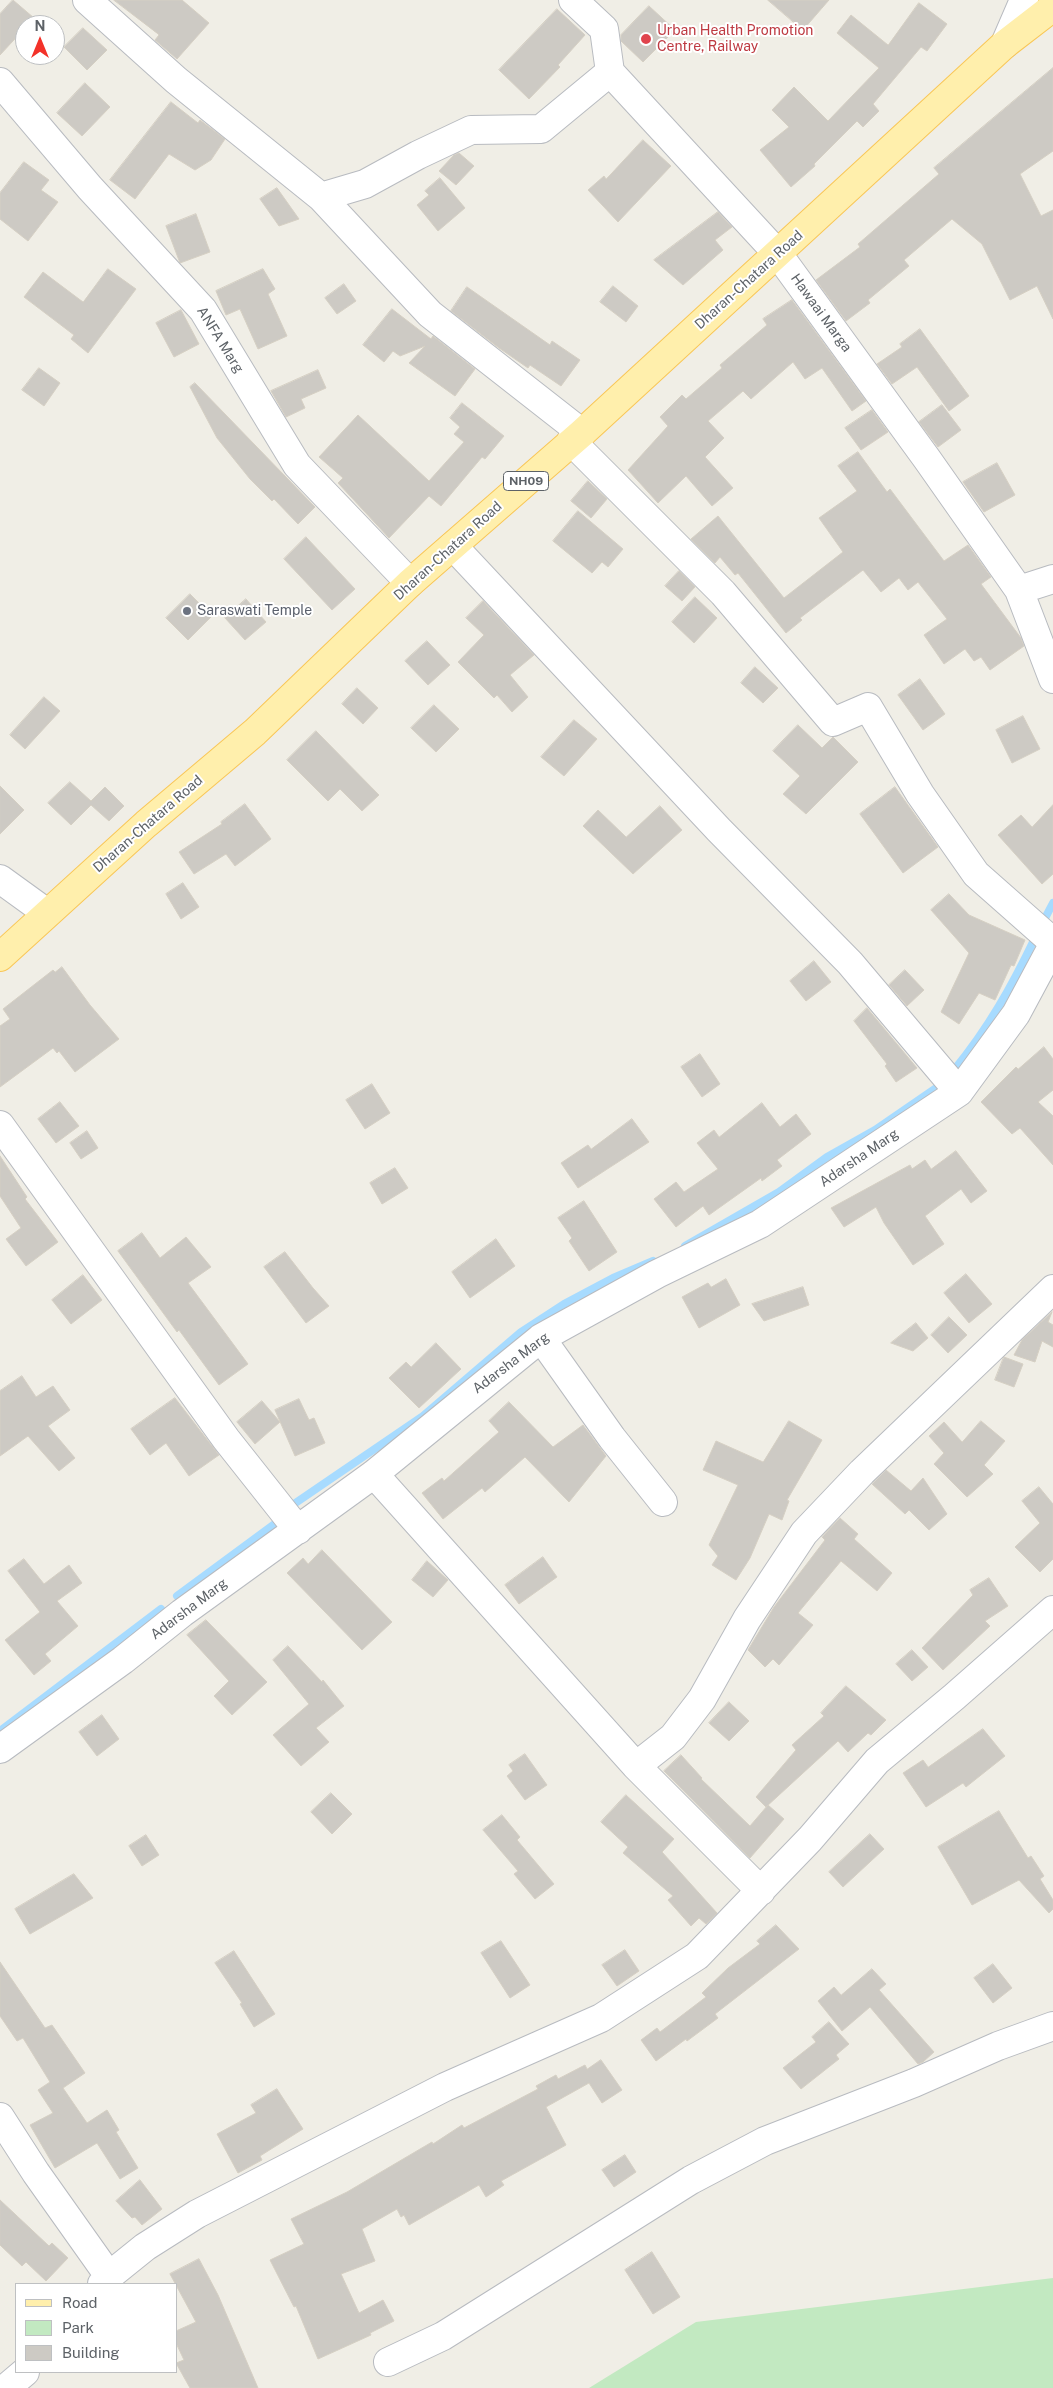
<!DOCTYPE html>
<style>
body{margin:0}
#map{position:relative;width:1053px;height:2388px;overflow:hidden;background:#f0eee6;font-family:"Public Sans",sans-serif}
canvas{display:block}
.legend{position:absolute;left:15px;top:2283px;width:162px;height:90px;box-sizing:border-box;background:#fff;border:1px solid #bec0c2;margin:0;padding:6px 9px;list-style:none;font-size:15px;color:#5d6267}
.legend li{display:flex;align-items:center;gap:10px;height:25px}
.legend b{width:25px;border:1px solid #bec0c2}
.north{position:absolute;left:15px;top:15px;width:50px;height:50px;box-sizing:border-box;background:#fff;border:1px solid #bec0c2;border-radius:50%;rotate:0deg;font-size:14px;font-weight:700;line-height:20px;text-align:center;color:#5d6267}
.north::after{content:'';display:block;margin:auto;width:18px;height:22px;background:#f33229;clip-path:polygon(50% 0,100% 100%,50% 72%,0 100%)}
</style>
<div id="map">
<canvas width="1053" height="2388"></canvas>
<ul class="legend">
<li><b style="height:6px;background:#ffefac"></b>Road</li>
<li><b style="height:14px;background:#c2e9c1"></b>Park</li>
<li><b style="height:14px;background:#cdcac4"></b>Building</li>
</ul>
<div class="north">N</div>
</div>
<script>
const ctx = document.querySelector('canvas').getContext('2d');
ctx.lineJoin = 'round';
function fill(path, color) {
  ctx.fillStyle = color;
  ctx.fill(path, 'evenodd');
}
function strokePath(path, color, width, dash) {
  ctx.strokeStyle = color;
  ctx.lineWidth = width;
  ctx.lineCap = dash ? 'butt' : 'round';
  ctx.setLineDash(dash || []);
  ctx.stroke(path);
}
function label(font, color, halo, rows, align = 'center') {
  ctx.font = font + ' "Public Sans",sans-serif';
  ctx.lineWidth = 4;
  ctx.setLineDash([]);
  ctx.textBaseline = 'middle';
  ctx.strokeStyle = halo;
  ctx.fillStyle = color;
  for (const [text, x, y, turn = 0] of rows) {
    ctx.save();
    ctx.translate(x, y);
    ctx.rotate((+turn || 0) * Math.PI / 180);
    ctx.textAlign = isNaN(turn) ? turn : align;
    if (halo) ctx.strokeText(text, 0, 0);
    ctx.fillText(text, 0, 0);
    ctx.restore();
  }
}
const green = new Path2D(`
 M 1053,2278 L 1053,2388 L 589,2388 L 696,2322 Z`);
const stream = new Path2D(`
 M 1043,922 L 1053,903
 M 954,1070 C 988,1029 1012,986 1035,938
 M 685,1246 L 779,1192 L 827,1157 L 875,1130 L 939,1086
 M 291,1506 L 423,1416 L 521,1332 L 564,1304 L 613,1278 L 653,1261
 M 177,1596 L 276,1523
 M 0,1731 L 161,1609`);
const building = new Path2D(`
 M 13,0 L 34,18 L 28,25 L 25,25 L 25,28 L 0,55 L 0,14 Z
 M 114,0 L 182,0 L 209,23 L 177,59 L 155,40 L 159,35 Z
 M 768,0 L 829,0 L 803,30 Z
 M 919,3 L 947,24 L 927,51 L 921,47 L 873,104 L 879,111 L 863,127 L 857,121 L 814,164 L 815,166 L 791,187 L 760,150 L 789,127 L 772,110 L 794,87 L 828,121 L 879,68 L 837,33 L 851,15 L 888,45 Z
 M 649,6 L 675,30 L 643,62 L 621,41 L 621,35 Z
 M 557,9 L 585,35 L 558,65 L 560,67 L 529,99 L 499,70 Z
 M 83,28 L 107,50 L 87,70 L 64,47 Z
 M 1053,68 L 1053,151 L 1020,174 L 1041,216 L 1053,210 L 1053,319 L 1037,286 L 1010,300 L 982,244 L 952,219 L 904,260 L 909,266 L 868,300 L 870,303 L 846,321 L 816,280 L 860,247 L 858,244 L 939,174 L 934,168 Z
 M 85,83 L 110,107 L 82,136 L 57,113 Z
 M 171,102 L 198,123 L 200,120 L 225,139 L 211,160 L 195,170 L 169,154 L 135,199 L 110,180 Z
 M 643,140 L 671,166 L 618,222 L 588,190 L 604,176 L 606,179 Z
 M 459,153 L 474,166 L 456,185 L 439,171 L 454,155 Z
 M 24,162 L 49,180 L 41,190 L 58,202 L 28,241 L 0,219 L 0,193 Z
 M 440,178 L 465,208 L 438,231 L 417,205 L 429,195 L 425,191 Z
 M 277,188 L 299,219 L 279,226 L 260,199 Z
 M 718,212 L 732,227 L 715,240 L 723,250 L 683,285 L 654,260 Z
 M 196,214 L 210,252 L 180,263 L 166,226 Z
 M 108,269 L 136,289 L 88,353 L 71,339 L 74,335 L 24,297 L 43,272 L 83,302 Z
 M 263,269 L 275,289 L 268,294 L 287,336 L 258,349 L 240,309 L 226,315 L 216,291 Z
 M 344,284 L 356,301 L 337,314 L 325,298 Z
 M 613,286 L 638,306 L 626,322 L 600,302 Z
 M 467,287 L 550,345 L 552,341 L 580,360 L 561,386 L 530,365 L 528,368 L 499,348 L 451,311 Z
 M 792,300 L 866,401 L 852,411 L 822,368 L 805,379 L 793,362 L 751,399 L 743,391 L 708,421 L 724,438 L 705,457 L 733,488 L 712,506 L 686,476 L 658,503 L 628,470 L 668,426 L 660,417 L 682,395 L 686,399 L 722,368 L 720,365 L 767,325 L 763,319 Z
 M 392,309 L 431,339 L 433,336 L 475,369 L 455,396 L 409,363 L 425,346 L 400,356 L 393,351 L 384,362 L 363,345 Z
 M 181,310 L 199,344 L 174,357 L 156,323 Z
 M 920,329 L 969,396 L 949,411 L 917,367 L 892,384 L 877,364 L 902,347 L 900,344 Z
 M 39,368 L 60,383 L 44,406 L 22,390 Z
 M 318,370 L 326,388 L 301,399 L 305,408 L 286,417 L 271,391 Z
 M 195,383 L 315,507 L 298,524 L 274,499 L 272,501 L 250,479 L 217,438 L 190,387 Z
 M 462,403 L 504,436 L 485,459 L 482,457 L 441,506 L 429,496 L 389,538 L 338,483 L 343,478 L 319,457 L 358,415 L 429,481 L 464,442 L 454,434 L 460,427 L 450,418 Z
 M 942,405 L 961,430 L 938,447 L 919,422 Z
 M 872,410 L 888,432 L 861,450 L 845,428 Z
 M 858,452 L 887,492 L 890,489 L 944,561 L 968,545 L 991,577 L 981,584 L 1021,638 L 1024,646 L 990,670 L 981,657 L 974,661 L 965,649 L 944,664 L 924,635 L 947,619 L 918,582 L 908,590 L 899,578 L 881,592 L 863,570 L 800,618 L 802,620 L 786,633 L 738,573 L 735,575 L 720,557 L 715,563 L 691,539 L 718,516 L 784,598 L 843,552 L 819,518 L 857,491 L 838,466 Z
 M 997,463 L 1015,495 L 984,512 L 963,482 Z
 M 588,481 L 607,499 L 591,518 L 571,501 Z
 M 578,511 L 623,549 L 608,567 L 602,562 L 592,573 L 553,541 Z
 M 306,537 L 355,589 L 332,610 L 284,559 Z
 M 679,571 L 695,587 L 682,601 L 665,586 Z
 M 190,594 L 212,616 L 188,640 L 166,618 Z
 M 695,597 L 717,618 L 694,643 L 672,622 Z
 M 246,599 L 266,622 L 245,640 L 225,618 Z
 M 483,601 L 534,655 L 510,675 L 528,697 L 512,712 L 497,695 L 494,698 L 458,662 L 484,635 L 466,618 Z
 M 427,641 L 450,665 L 428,685 L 405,661 Z
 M 755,667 L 778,688 L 763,703 L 741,683 Z
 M 920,679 L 945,714 L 923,730 L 898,695 Z
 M 357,688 L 378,708 L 363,724 L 342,704 Z
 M 44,697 L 60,711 L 25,749 L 10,735 Z
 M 434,705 L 459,729 L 436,752 L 411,728 Z
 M 1023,716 L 1040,749 L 1012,763 L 996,730 Z
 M 574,720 L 597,739 L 564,776 L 541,757 Z
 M 798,725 L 822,748 L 833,737 L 858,762 L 806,814 L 783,794 L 800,776 L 773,751 Z
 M 316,731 L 379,795 L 362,811 L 340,789 L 328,801 L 287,760 Z
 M 70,782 L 91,801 L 105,787 L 124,806 L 109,821 L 91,805 L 71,825 L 48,803 Z
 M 0,786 L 24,810 L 0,834 Z
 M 895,787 L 938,847 L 903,873 L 860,814 Z
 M 245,804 L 271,839 L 235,866 L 226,854 L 194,874 L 179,852 L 222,824 L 221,822 Z
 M 1053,805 L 1053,874 L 1042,884 L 998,835 L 1021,815 L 1032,827 Z
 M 660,806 L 682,830 L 633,874 L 583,826 L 598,810 L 626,837 Z
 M 183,883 L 199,907 L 181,919 L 166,894 Z
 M 949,894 L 969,915 L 1025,940 L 1014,966 L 1011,965 L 995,1000 L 979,993 L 959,1024 L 941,1012 L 969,953 L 931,910 Z
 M 814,961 L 831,982 L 806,1001 L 790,981 Z
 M 62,967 L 90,1005 L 119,1039 L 75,1072 L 59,1051 L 57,1053 L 53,1048 L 0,1087 L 0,1026 L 10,1019 L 3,1009 L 53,970 L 55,972 Z
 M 905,970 L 924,990 L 907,1006 L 889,985 Z
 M 867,1008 L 917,1068 L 896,1082 L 885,1066 L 887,1064 L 854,1021 Z
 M 1044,1047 L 1053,1059 L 1053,1090 L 1038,1102 L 1053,1116 L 1053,1165 L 1020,1128 L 1012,1134 L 981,1102 L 1016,1067 L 1018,1069 Z
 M 700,1054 L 720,1084 L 702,1097 L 681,1067 Z
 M 372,1084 L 390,1113 L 365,1129 L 346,1100 Z
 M 60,1102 L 79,1126 L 56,1143 L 38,1119 Z
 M 762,1103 L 780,1127 L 796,1114 L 811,1134 L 777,1160 L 782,1166 L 762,1181 L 761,1178 L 709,1215 L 703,1206 L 676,1227 L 654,1199 L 676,1182 L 684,1192 L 718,1169 L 697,1143 L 714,1130 L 719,1137 Z
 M 632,1119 L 649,1142 L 578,1188 L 561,1163 L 588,1145 L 591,1149 Z
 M 87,1131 L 98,1148 L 81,1159 L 70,1143 Z
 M 956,1151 L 987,1191 L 971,1203 L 961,1189 L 925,1216 L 944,1244 L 913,1265 L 884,1223 L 876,1207 L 844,1227 L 831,1208 L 910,1165 L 912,1169 L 925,1160 L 931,1169 Z
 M 0,1156 L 27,1197 L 25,1199 L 58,1242 L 26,1266 L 6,1239 L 21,1228 L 0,1196 Z
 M 395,1168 L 408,1188 L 382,1204 L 370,1183 Z
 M 584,1201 L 617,1252 L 589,1271 L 569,1241 L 572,1238 L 558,1218 Z
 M 142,1233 L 160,1258 L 186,1237 L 211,1267 L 188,1283 L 248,1364 L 219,1385 L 179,1330 L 177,1332 L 118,1251 Z
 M 496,1239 L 515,1266 L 470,1298 L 452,1272 Z
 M 285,1252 L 313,1288 L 329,1306 L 306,1323 L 264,1267 Z
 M 966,1274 L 992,1304 L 969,1323 L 944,1293 Z
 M 83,1275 L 102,1300 L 71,1324 L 52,1300 Z
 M 726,1279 L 740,1305 L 699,1328 L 682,1297 L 708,1283 L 711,1287 Z
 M 803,1287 L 809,1305 L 764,1321 L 752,1304 Z
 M 1052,1312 L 1048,1322 L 1053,1325 L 1053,1347 L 1042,1341 L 1035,1362 L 1014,1355 L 1022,1340 Z
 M 949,1317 L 967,1335 L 948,1353 L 931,1335 Z
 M 916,1323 L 928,1338 L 913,1351 L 891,1343 Z
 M 436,1343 L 461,1369 L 419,1408 L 389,1378 L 406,1362 L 411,1367 Z
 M 1004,1357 L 1023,1364 L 1014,1387 L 995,1380 Z
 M 22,1376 L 36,1397 L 53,1386 L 70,1410 L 48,1426 L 75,1458 L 59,1471 L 28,1436 L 0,1456 L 0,1391 Z
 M 175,1398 L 219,1455 L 189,1476 L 166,1443 L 150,1455 L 131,1429 Z
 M 299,1399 L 309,1420 L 314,1418 L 325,1443 L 295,1456 L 275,1410 Z
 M 262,1401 L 280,1422 L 255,1444 L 237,1422 Z
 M 509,1402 L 553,1447 L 583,1425 L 606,1456 L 569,1502 L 525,1457 L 485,1492 L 482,1488 L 443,1519 L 422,1493 L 442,1478 L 444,1481 L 499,1432 L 489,1421 Z
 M 789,1421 L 822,1440 L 787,1500 L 789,1501 L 782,1520 L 769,1514 L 750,1558 L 736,1580 L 712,1565 L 718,1556 L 709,1545 L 738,1485 L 703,1470 L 716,1441 L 763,1462 Z
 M 981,1421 L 1005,1441 L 984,1465 L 993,1474 L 967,1497 L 934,1464 L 944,1453 L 929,1436 L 944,1422 L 962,1442 Z
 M 886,1470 L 911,1491 L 923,1478 L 947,1514 L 929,1530 L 909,1510 L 905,1514 L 872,1484 Z
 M 1039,1487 L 1053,1504 L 1053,1559 L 1040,1572 L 1015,1547 L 1040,1523 L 1022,1501 Z
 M 840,1518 L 858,1534 L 854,1539 L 892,1573 L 877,1591 L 841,1561 L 798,1613 L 813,1625 L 779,1665 L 773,1659 L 765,1667 L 748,1650 L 774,1607 L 825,1540 L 822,1537 Z
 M 322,1550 L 392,1622 L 362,1650 L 287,1573 L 303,1558 L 308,1564 Z
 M 543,1557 L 557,1577 L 519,1604 L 505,1585 Z
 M 24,1559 L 44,1584 L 69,1565 L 82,1583 L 57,1601 L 78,1626 L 45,1654 L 51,1661 L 34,1675 L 5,1640 L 40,1612 L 8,1571 Z
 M 427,1561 L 448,1580 L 433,1597 L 412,1580 Z
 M 989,1578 L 1008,1606 L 985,1621 L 990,1626 L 943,1670 L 922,1648 L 973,1595 L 970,1590 Z
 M 206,1620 L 267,1682 L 232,1715 L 214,1696 L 229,1681 L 187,1635 Z
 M 288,1646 L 322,1682 L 323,1680 L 344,1706 L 316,1728 L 329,1742 L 301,1766 L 273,1735 L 309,1704 L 273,1660 Z
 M 912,1650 L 928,1667 L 912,1681 L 896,1664 Z
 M 846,1686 L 886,1720 L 871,1735 L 868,1733 L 848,1752 L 838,1741 L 766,1807 L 756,1797 L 796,1750 L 792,1745 L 824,1716 L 821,1713 Z
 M 729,1702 L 749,1721 L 729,1741 L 709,1723 Z
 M 102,1715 L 119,1739 L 97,1756 L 79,1732 Z
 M 983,1729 L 1005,1756 L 966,1787 L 963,1783 L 926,1807 L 903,1773 L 923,1760 L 928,1767 Z
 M 525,1754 L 547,1785 L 525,1800 L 507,1776 L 513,1771 L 509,1765 Z
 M 681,1755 L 702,1778 L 701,1779 L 750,1826 L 768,1805 L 784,1819 L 750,1858 L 664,1771 Z
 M 331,1793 L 352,1814 L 332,1834 L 311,1812 Z
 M 626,1795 L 674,1839 L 662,1852 L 717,1913 L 706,1924 L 699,1918 L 691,1926 L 668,1900 L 673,1896 L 623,1853 L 628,1847 L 601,1822 Z
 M 999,1811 L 1028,1858 L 1031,1856 L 1044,1876 L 1040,1879 L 1053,1900 L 1053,1909 L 1049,1913 L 1019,1880 L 972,1905 L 938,1847 Z
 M 502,1815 L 520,1837 L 517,1840 L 554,1884 L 535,1899 L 514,1874 L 518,1871 L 483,1830 Z
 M 870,1834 L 884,1849 L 843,1887 L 829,1872 Z
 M 146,1835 L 159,1855 L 142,1866 L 129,1846 Z
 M 74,1874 L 93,1898 L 30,1934 L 15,1909 Z
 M 776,1925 L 799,1949 L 715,2014 L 718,2018 L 687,2041 L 686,2039 L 656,2061 L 641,2040 L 657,2028 L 660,2032 L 706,1997 L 702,1993 L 728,1968 L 760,1944 L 757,1941 Z
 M 501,1941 L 530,1985 L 510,1998 L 481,1953 Z
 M 625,1950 L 639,1971 L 617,1986 L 602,1965 Z
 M 234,1951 L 275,2014 L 254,2027 L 240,2004 L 242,2003 L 215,1963 Z
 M 0,1962 L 45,2028 L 52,2025 L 85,2073 L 63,2088 L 87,2123 L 107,2110 L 119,2130 L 116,2132 L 138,2168 L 120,2179 L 97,2143 L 55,2168 L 30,2125 L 53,2113 L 38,2090 L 50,2082 L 23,2038 L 17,2041 L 0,2016 Z
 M 993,1964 L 1012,1988 L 993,2003 L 974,1978 Z
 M 872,1969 L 886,1984 L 879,1990 L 934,2052 L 923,2062 L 918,2064 L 870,2007 L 842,2031 L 818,2001 L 834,1987 L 841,1995 Z
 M 829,2022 L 849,2044 L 836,2055 L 839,2059 L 801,2089 L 783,2068 L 816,2042 L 812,2037 Z
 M 601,2060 L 622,2090 L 602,2103 L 589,2083 L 546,2107 L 566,2145 L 501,2181 L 504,2185 L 486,2197 L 479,2185 L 409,2225 L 404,2215 L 401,2217 L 397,2209 L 362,2229 L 375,2261 L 341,2274 L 359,2313 L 383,2300 L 394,2321 L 370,2333 L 371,2335 L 318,2359 L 296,2306 L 294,2307 L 270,2260 L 304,2244 L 291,2219 L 347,2192 L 432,2142 L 433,2144 L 462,2125 L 464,2128 L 538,2089 L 536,2086 L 556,2075 L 558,2079 L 585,2065 L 587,2069 Z
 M 277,2089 L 303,2129 L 260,2156 L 262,2160 L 238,2173 L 217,2134 L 256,2113 L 251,2105 Z
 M 625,2155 L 636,2172 L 614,2187 L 602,2170 Z
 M 140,2180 L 162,2209 L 142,2225 L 135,2217 L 132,2218 L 116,2201 Z
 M 0,2200 L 49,2246 L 52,2243 L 68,2258 L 46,2281 L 26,2262 L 22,2266 L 0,2245 Z
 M 652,2252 L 680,2297 L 653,2314 L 625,2270 Z
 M 199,2259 L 218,2295 L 258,2388 L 190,2388 L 176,2363 L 184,2360 L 176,2343 L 176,2331 L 196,2322 L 170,2274 Z`);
const street = new Path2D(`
 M 87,0 L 176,80 L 321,197 L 430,314 L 582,433
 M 573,0 L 604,29 L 610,72 L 778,254 L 927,459 L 1019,590 L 1053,579
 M 1005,44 L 1024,0
 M 0,82 L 90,188 L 203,310 L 297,465 L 410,583
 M 321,197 L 365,184 L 418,155 L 471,130 L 541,129 L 610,72
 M 571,441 L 723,593 L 833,722 L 868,707 L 920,794 L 976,874 L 1053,942
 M 453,546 L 719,830 L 850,963 L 959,1092
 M 1019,590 L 1053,679
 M 0,879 L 47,913
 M 0,1125 L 226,1439 L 298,1530
 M 541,1338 L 612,1438 L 663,1502
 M 374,1474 L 636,1766 L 761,1891
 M 0,1749 L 123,1660 L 182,1613 L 374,1474 L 541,1338 L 657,1274 L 760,1224 L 959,1092 L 1016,1014 L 1053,945
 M 636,1766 L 673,1737 L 702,1699 L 747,1619 L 804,1533 L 862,1472 L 1053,1289
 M 0,2117 L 36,2173 L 109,2276
 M 102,2284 L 109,2276 L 145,2247 L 197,2214 L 445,2087 L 601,2018 L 697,1956 L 810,1839 L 877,1761 L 954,1697 L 1053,1610
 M 388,2362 L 443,2336 L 691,2180 L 765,2141 L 914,2083 L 998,2046 L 1053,2026
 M 6,2388 L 25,2372`);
const primary = new Path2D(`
 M 0,957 L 146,824 L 255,732 L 410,583 L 582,433 L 1005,44 L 1053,7`);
const markers = [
 [646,39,6,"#e0444e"],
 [187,611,5,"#6b7280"]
];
const shields = [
 [526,481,45]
];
const shieldNames = [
 ["NH09",526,481]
];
const healthNames = [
 ["Urban Health Promotion",657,31],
 ["Centre, Railway",657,47]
];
const streetNames = [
 ["Dharan-Chatara Road",749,280,-42],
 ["Hawaai Marga",821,313,54],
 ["ANFA Marg",220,340,58],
 ["Dharan-Chatara Road",448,551,-42],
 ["Dharan-Chatara Road",148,824,-41],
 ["Adarsha Marg",859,1158,-34],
 ["Adarsha Marg",511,1363,-37],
 ["Adarsha Marg",189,1609,-37]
];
const worshipNames = [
 ["Saraswati Temple",197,611]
];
fill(green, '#c2e9c1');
strokePath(stream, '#a7dbff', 8);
fill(building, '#cdcac4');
strokePath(building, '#d5cfc3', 1);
strokePath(street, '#b8bbc0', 30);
strokePath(primary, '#f9c656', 30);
strokePath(street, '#fff', 28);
strokePath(primary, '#ffefac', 28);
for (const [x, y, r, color] of markers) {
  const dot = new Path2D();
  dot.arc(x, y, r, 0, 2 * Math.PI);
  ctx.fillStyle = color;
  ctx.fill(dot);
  strokePath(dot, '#fff', 2);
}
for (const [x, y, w] of shields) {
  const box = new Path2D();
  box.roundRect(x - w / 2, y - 9.5, w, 19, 4);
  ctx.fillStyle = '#fff';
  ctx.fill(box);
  strokePath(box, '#5d6267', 1);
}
label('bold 12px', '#5d6267', null, shieldNames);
label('14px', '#be3a42', '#fff', healthNames, 'left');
label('14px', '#5d6267', '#fff', streetNames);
label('14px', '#5b616d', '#fff', worshipNames, 'left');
</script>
